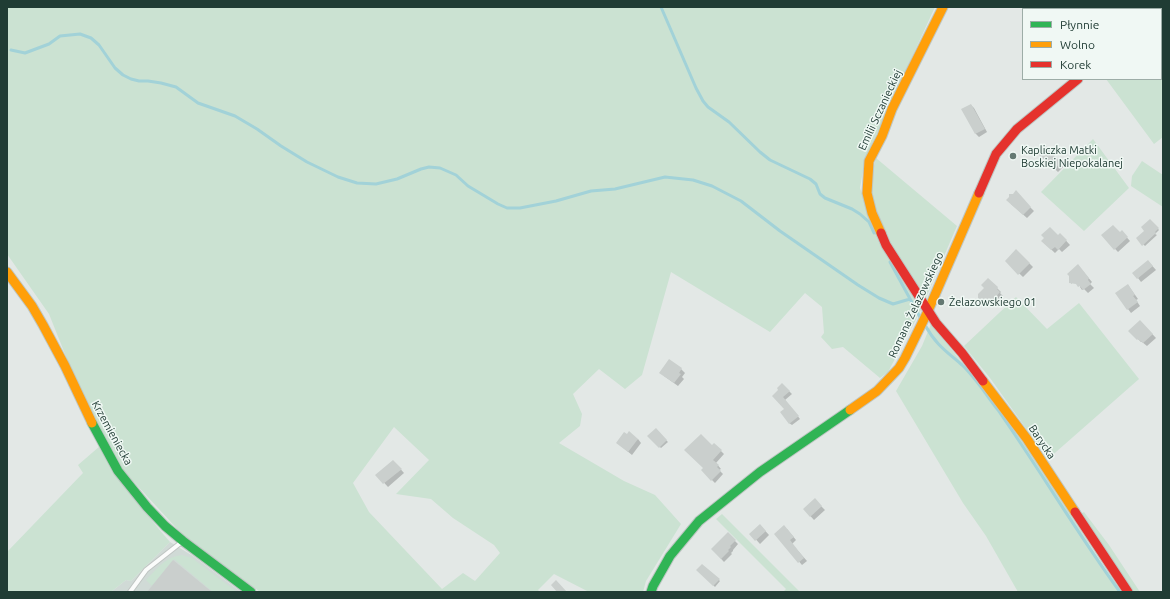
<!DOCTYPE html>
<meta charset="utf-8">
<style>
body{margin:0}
#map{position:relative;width:1170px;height:599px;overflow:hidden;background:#e3e8e6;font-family:Ubuntu,sans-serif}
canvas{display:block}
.frame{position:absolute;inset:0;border:8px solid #203c34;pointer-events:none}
.legend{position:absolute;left:1022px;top:8px;width:140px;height:72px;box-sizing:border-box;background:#f0f8f4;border:1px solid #9dada7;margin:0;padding:5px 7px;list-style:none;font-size:12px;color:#203c34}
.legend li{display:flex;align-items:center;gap:8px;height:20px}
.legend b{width:20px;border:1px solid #9dada7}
</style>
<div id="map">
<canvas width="1170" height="599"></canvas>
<div class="frame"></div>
<ul class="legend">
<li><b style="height:5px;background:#30b455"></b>Płynnie</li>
<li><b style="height:5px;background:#ff9f0a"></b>Wolno</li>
<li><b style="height:5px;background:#e5322d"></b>Korek</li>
</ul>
</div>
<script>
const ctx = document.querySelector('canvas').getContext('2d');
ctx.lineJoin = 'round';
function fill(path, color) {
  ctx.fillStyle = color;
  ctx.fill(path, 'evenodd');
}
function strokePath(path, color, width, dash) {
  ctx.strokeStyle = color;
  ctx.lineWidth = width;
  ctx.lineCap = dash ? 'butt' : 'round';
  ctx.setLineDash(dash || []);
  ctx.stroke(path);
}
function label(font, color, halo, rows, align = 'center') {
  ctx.font = font + ' Ubuntu,sans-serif';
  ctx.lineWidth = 3;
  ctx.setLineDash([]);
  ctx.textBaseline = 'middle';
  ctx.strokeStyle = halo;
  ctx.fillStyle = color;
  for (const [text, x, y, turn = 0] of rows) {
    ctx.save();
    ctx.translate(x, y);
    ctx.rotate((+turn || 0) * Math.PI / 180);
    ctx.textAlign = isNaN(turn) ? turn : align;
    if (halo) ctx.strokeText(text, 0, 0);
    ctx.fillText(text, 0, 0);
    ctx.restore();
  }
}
const built = new Path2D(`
 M 170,542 L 193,556 L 241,592 L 111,592 L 126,580 L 131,581 Z`);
const green = new Path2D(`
 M 7,7 L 935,7 L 865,159 L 860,188 L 871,220 L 921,310 L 888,372 L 880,378 L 843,347 L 832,349 L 821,337 L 824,333 L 822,307 L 805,293 L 770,332 L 671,272 L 642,375 L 625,389 L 599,369 L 573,394 L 582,414 L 580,426 L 559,443 L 624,481 L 655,495 L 681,524 L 646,581 L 643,592 L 589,592 L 554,574 L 538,590 L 540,592 L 260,592 L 181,533 L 121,468 L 77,384 L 49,314 L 7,254 ZM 394,427 L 429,460 L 396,494 L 431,499 L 453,518 L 494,545 L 500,553 L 475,581 L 463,573 L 442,589 L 369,512 L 353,483 Z
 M 1163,27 L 1163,137 L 1154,144 L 1106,79 L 1161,79 L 1161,29 Z
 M 1093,139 L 1129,188 L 1084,231 L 1041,192 Z
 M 876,158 L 957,226 L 925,300 L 885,238 L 873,207 L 870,182 Z
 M 1142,161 L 1163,175 L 1163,207 L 1131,186 L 1132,176 Z
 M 1016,297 L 1047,329 L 1079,303 L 1139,379 L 1048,459 L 990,378 L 964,346 Z
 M 931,324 L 979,384 L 1026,446 L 1120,592 L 1018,592 L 986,536 L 963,503 L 896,391 L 922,346 Z
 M 100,446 C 121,480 144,512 170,542 L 131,581 L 126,580 L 111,592 L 7,592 L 7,552 L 83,473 L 78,465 Z
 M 1084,512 L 1109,545 L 1140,592 L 1133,592 L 1080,514 Z
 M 722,514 L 800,592 L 783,592 L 786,589 L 716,519 Z
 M 182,555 L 192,558 L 237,592 L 213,592 L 174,559 L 152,586 L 146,580 C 158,568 165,557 182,555 Z`);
const shadow = new Path2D(`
 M 1068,7 L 1106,7 L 1108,9 L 1068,9 Z
 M 971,105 L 974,108 L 987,132 L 979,137 L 976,134 L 963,110 Z
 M 1050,151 L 1063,167 L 1058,172 L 1039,154 Z
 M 1011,204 L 1028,205 L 1034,211 L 1027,218 Z
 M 1150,220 L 1159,230 L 1155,234 L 1157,235 L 1145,246 L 1137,238 L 1146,231 Z
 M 1122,232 L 1130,241 L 1118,252 L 1102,235 L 1120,234 Z
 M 1060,234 L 1070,245 L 1062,252 L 1059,249 L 1055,253 L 1042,241 L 1046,238 L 1058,236 Z
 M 1016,250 L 1033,267 L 1023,277 L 1006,261 Z
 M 1148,261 L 1156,270 L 1141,282 L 1138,278 Z
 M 1081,269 L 1092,282 L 1090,284 L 1094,288 L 1088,293 L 1084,289 L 1082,290 L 1080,287 L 1073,285 L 1080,287 L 1081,285 L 1072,282 L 1072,284 L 1070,282 Z
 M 988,279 L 1001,292 L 1000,293 L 1003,296 L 996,304 L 994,302 L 989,307 L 988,306 L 984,306 L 981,303 Z
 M 1128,285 L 1138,299 L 1136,300 L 1140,306 L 1131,313 L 1128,309 Z
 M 1140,321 L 1156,338 L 1147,346 L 1142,342 L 1141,342 L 1130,331 Z
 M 681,369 L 685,373 L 682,377 L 684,379 L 678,386 L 664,376 Z
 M 782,384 L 792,394 L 785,400 L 800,419 L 792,425 L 789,423 L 780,390 Z
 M 656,430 L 668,442 L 661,448 L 649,436 Z
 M 638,439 L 641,443 L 632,455 L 621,446 Z
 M 714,444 L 724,454 L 716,463 L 721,469 L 719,470 L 723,474 L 715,483 L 702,470 L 704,468 L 712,446 Z
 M 397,465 L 404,473 L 388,487 L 377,475 Z
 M 815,500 L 825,510 L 814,520 L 804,509 Z
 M 760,525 L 769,535 L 760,544 L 751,534 Z
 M 787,529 L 796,540 L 792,544 L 807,561 L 802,565 L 775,534 Z
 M 728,534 L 738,544 L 733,550 L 733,551 L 731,553 L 732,554 L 724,562 L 712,549 Z
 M 702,565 L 720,581 L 715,587 L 698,570 Z`);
const stream = new Path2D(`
 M 661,7 L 696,88 L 703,101 L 708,107 L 729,122 L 760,152 L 770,160 L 810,179 L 816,184 L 820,194 L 825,198 L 852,209 L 860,214 L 869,222 L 874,233
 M 11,50 L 25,53 L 49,44 L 60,36 L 80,34 L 91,38 L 99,45 L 115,68 L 123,75 L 131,79 L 139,81 L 148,81 L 161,83 L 176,87 L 198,103 L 235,116 L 257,129 L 281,146 L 307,162 L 338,177 L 357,183 L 376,184 L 397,179 L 421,169 L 429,167 L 440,168 L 456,175 L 468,186 L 498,204 L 507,208 L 520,208 L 556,201 L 591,191 L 615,189 L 665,177 L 693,180 L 712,186 L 741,201 L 780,231 L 858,285 L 879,298 L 893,304 L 910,299
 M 890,262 L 921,319
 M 925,325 C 936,345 946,351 962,365 C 975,377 987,396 998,410 C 1040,470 1077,533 1120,592`);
const building = new Path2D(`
 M 971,104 L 985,129 L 975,134 L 961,109 Z
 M 1046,146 L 1061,163 L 1054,169 L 1038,154 Z
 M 1016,190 L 1031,207 L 1023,215 L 1006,200 L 1009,197 L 1009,194 L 1013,194 Z
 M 1150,219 L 1159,228 L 1155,232 L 1156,233 L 1142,246 L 1136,238 L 1144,231 L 1141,227 Z
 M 1113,225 L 1120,232 L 1122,230 L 1128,237 L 1114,250 L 1101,235 Z
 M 1050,227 L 1058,235 L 1060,233 L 1067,240 L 1058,250 L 1055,247 L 1051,250 L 1041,241 L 1044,238 L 1041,235 Z
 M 1016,249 L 1030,263 L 1018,275 L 1005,261 Z
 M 1148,260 L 1153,266 L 1137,279 L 1132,273 Z
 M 1078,264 L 1089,278 L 1088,280 L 1091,284 L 1083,290 L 1080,286 L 1078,287 L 1076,284 L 1069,283 L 1069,276 L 1067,274 Z
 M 988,278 L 998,287 L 997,289 L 1000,292 L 992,301 L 990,299 L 985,305 L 983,303 L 980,303 L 980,300 L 978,298 L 978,294 L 984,288 L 981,285 Z
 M 1128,284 L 1135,295 L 1133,296 L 1138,302 L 1127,310 L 1115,293 Z
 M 1140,320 L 1153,334 L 1143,343 L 1138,339 L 1137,340 L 1128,331 Z
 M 669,359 L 682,368 L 679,373 L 681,374 L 674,383 L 659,373 Z
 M 782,383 L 790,391 L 783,397 L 799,416 L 789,424 L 780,412 L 784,409 L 772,396 L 778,390 L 777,388 Z
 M 656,428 L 667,440 L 659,448 L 647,436 Z
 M 629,431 L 638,439 L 628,452 L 616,443 L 624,432 L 627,434 Z
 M 701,434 L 712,445 L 714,443 L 722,450 L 713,460 L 719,465 L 717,467 L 721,471 L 711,481 L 701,470 L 703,468 L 684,450 Z
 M 393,460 L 402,469 L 383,484 L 375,475 Z
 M 815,498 L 822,506 L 810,517 L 803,509 Z
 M 760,524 L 766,531 L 755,541 L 749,534 Z
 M 784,525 L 794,537 L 790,540 L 804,558 L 798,563 L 774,534 Z
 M 728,532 L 736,540 L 730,546 L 731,547 L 728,550 L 729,551 L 721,559 L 711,549 Z
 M 173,560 L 212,592 L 147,592 Z
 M 702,564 L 720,579 L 713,586 L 696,570 Z
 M 556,580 L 567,592 L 557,592 L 551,585 Z`);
const lane = new Path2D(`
 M 130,592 L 146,570 L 183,541`);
const fast = new Path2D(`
 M 92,423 L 118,471 L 147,507 L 165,526 L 183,541 L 251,592
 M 651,592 L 653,586 L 670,556 L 699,521 L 760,472 L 850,410`);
const slow = new Path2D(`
 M 881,233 L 872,213 L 867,193 L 869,161 L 882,136 L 892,109 L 943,7
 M 7,272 L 32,306 L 43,325 L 65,366 L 92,423
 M 983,381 L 1027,439 L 1075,512
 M 850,410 L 877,391 L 899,368 L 905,358 L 928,311 L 979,193`);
const jam = new Path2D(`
 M 1161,12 L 1163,11
 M 979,193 L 996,154 L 1017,129 L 1078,79
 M 881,233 L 886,245 L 936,323 L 962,353 L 983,381
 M 1075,512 L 1128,592`);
const markers = [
 [1013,156,4,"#647872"],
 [941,302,4,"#647872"]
];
const streetNames = [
 ["Emilii Sczanieckiej",880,110,-65],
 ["Romana Żelazowskiego",916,305,-65],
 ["Krzemieniecka",112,433,61],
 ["Barycka",1042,442,56]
];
const poiNames = [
 ["Kapliczka Matki",1021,150],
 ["Boskiej Niepokalanej",1021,163],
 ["Żelazowskiego 01",949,302]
];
fill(built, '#d0dad6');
fill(green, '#cbe2d2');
fill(shadow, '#0003');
strokePath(stream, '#a2d2d8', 3);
fill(building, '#cacfcd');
strokePath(lane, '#c0c5c3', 6);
strokePath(fast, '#bec6c3', 11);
strokePath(slow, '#bec6c3', 11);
strokePath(jam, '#bec6c3', 11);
strokePath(lane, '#fbfcfb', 4);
strokePath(fast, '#30b455', 9);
strokePath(slow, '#ff9f0a', 9);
strokePath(jam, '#e5322d', 9);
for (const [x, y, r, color] of markers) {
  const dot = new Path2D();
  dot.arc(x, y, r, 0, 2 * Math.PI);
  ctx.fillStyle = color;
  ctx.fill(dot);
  strokePath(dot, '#f0f8f4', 1.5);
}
label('11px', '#203c34', '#f0f8f4', streetNames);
label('11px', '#203c34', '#f0f8f4', poiNames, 'left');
</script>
